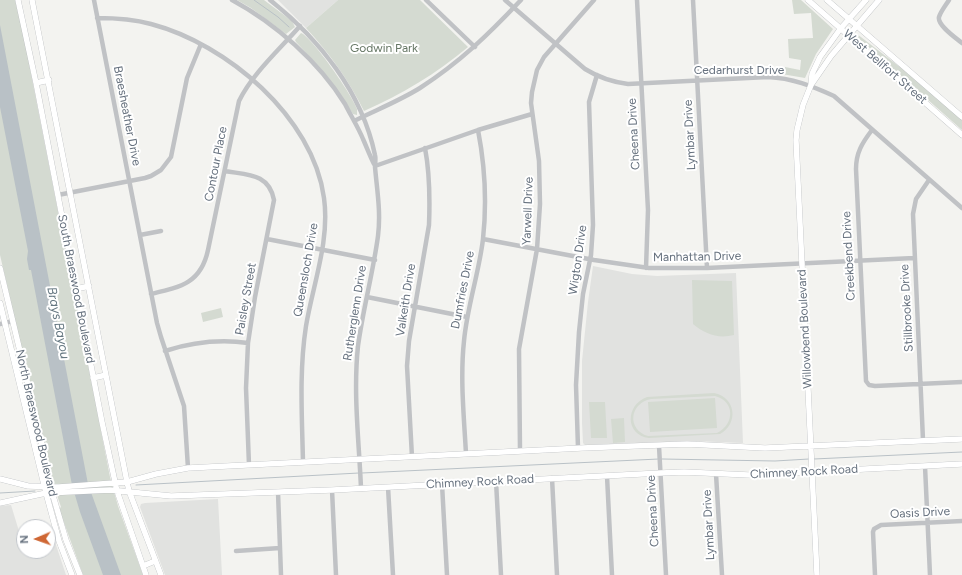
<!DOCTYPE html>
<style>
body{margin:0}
#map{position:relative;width:962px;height:575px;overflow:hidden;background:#f3f3f0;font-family:Figtree,sans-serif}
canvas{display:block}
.north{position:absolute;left:16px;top:519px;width:40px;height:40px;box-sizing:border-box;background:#fff;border:1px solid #c2c6cb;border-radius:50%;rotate:268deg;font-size:11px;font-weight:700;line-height:16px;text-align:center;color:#66717e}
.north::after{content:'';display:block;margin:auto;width:14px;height:18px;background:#cf6734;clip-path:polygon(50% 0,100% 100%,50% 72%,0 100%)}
</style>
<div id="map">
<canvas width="962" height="575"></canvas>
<div class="north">N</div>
</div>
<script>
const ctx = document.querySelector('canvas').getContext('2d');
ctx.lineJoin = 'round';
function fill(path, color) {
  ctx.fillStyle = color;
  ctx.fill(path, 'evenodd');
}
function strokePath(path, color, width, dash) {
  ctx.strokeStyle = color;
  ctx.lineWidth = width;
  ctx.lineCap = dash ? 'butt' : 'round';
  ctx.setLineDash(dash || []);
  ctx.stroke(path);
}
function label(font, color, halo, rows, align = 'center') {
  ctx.font = font + ' Figtree,sans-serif';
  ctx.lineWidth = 4;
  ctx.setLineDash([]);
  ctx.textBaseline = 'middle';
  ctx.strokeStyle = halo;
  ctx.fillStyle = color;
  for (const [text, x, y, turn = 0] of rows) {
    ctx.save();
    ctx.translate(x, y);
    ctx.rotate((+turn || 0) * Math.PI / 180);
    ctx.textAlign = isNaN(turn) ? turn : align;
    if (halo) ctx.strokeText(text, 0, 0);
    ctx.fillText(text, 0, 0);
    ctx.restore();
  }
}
const built = new Path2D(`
 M 278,0 L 338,0 L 306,28 Z
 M 593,266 L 632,274 L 657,276 L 736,273 L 743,443 L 693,441 L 585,445 L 583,443 L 582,423 L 582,361 L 588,302 Z
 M 218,499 L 222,575 L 165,575 L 140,507 L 141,504 L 145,503 Z
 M 11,505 L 22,541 L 24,541 L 24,551 L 48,551 L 48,539 L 54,539 L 66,575 L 0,575 L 0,506 Z`);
const green = new Path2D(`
 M 0,0 L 15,0 L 24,38 L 110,477 L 118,506 L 143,575 L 83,575 L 59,509 L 61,507 L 53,483 L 0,255 Z
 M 237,0 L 264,0 L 292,21 L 295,27 L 286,34 L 251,8 Z
 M 338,0 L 420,0 L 468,47 C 436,74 402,94 364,111 C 348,79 330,54 306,28 Z
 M 792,0 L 801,0 L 833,29 L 816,54 L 805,78 L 770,72 L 774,70 L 775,67 L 784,69 L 785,67 L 800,70 L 801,60 L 789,58 L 788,39 L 813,38 L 811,13 L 794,14 Z
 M 301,33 C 312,37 353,96 357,109 C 357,110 357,114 357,115 L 353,114 L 321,69 L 296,42 L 295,40 Z
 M 857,34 L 905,71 L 962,120 L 962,130 L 856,36 Z
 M 692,280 L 732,281 L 734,335 C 718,339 705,334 693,324 Z
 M 221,308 L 223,317 L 203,322 L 201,313 Z
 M 714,393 C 736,397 739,424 720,434 L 649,438 C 625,435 625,405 647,397 ZM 715,396 C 735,401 735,424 717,433 L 648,436 C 627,430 629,403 651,399 Z
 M 715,398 L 717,428 L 650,432 L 648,402 Z
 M 589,402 L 605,402 L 607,438 L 591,438 Z
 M 624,418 L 625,442 L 613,443 L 611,419 Z`);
const water = new Path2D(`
 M 0,25 L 88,484 L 121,575 L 103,575 L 80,512 L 72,485 L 31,270 L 29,270 L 27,259 L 28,251 L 0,107 Z`);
const stream = new Path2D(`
 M 254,0 L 278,17 L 289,27
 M 662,459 L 775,461 L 809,459
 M 814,459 L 962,452
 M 362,473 L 659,459
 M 136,485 L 359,473
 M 0,493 L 35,491`);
const minor = new Path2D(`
 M 94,0 L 157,323 L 161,337 L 184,406 L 188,468
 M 232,0 C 275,23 319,62 345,104 C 351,116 358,127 363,139 C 367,148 370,156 374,164
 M 270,0 C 319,39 362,92 375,155 C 376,159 375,163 375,167 C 377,190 381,212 378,236 C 373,273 363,309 358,346 C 353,393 359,441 361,488
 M 426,0 L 475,47
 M 505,0 L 585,69 C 598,77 612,82 628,84 L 768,77 C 792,78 812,86 834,96 L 962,208
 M 637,0 L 648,210 L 646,268
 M 693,0 L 707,268
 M 949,0 C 946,5 941,11 939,17 C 937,25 956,38 962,43
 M 97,18 C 116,18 133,19 151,24 C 227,44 313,117 324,198 C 330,241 313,284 306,326 C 299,371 302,417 303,462
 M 354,121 C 376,110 399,101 420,88 C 460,62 488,35 521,0
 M 872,130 C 862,143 856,153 856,169 L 866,381 L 869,385 L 875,386 L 962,382
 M 375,166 L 478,130 L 532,114
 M 225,171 C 247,175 269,173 274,200 L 255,297 L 248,343 L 246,388 L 249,465
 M 58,195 L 145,178 L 151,176 L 161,170 L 171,157 L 187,78 L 201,44
 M 140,235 L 161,231
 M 267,239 L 375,260
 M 483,239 L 594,260 L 649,268 L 707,268 L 914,258
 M 151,294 C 181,287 201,283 208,250 L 239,101 C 252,74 280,49 300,26
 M 367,297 L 467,317
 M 0,324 L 13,321
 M 165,351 C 193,342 219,339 248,343
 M 923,440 L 913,214 L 916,199 L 929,180
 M 659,446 L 666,575
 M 578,448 L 576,385 L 579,332 L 583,294 L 591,255 L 593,225 L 589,102 L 597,75
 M 520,451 L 519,349 L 537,249 L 540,204 L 539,161 L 531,103 L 532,92 L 537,70 L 544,57 L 594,0
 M 466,454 C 464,417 460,378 464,341 C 467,307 479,273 483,239 C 487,202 485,166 478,130
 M 412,457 L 407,366 L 409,341 L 429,225 C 430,199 430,174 425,148
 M 925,466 L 930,575
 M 716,474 L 722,575
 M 607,476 L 612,575
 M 552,478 L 557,575
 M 496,481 L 501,575
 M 442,484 L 447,575
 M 388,487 L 393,575
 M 332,490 L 336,575
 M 278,492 L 281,575
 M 236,551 L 280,548
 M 875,575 L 873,532 L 874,529 L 881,525 L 962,521`);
const major = new Path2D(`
 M 18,0 L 36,83 L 102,422 L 117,491 L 146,575
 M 32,0 L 127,482 L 129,491 L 161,575
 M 808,0 L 962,135
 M 827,0 L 962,117
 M 36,83 L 49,80
 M 811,85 L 831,56 L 879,0
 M 0,268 L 36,418 L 52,492 L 66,540 L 80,575
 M 76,289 L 89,286
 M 0,303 L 46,493 L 59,541 L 72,575
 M 93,378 L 106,375
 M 0,479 L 28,486 L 59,487 L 127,482 L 156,474 L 188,468 L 582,448 L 687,444 L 765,448 L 962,439
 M 0,503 L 46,493 L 110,490 L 171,496 L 332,490 L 661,473 L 684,472 L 749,475 L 962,464
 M 143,566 L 155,561
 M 817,575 L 796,140 L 797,130 L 803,105 L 811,85 L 812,74 L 820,57 L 841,28 L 866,0`);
const parkNames = [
 ["Godwin Park",384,48]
];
const streetNames = [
 ["West Bellfort Street",885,67,41],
 ["Cedarhurst Drive",739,70],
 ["Braesheather Drive",127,116,79],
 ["Cheena Drive",634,134,-93],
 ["Lymbar Drive",690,135,-93],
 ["Contour Place",216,164,-79],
 ["Yarwell Drive",528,211,-88],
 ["Creekbend Drive",849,256,-93],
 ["Manhattan Drive",697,257,-1],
 ["Wigton Drive",578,260,-82],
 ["Queensloch Drive",306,270,-80],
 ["South Braeswood Boulevard",76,289,79],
 ["Dumfries Drive",463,290,-79],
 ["Paisley Street",246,299,-80],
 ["Valkeith Drive",406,300,-81],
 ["Stillbrooke Drive",907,308,-93],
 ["Rutherglenn Drive",355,313,-81],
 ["Willowbend Boulevard",805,329,-93],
 ["North Braeswood Boulevard",36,423,77],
 ["Chimney Rock Road",804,472,-3],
 ["Chimney Rock Road",480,482,-3],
 ["Cheena Drive",653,511,-93],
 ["Oasis Drive",920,513,-3],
 ["Lymbar Drive",709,525,-93]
];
const waterNames = [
 ["Brays Bayou",58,323,79]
];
fill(built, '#e1e2e0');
fill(green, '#d4dad1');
fill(water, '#b9c1c6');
strokePath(stream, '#b9c1c6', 1);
strokePath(major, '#b3b6b9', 6);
strokePath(minor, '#c0c2c5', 4.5);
strokePath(major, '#fff', 5.5);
label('12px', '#657664', '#fff', parkNames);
label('12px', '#66717e', '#fff', streetNames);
label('italic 13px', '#667882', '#fff', waterNames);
</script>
